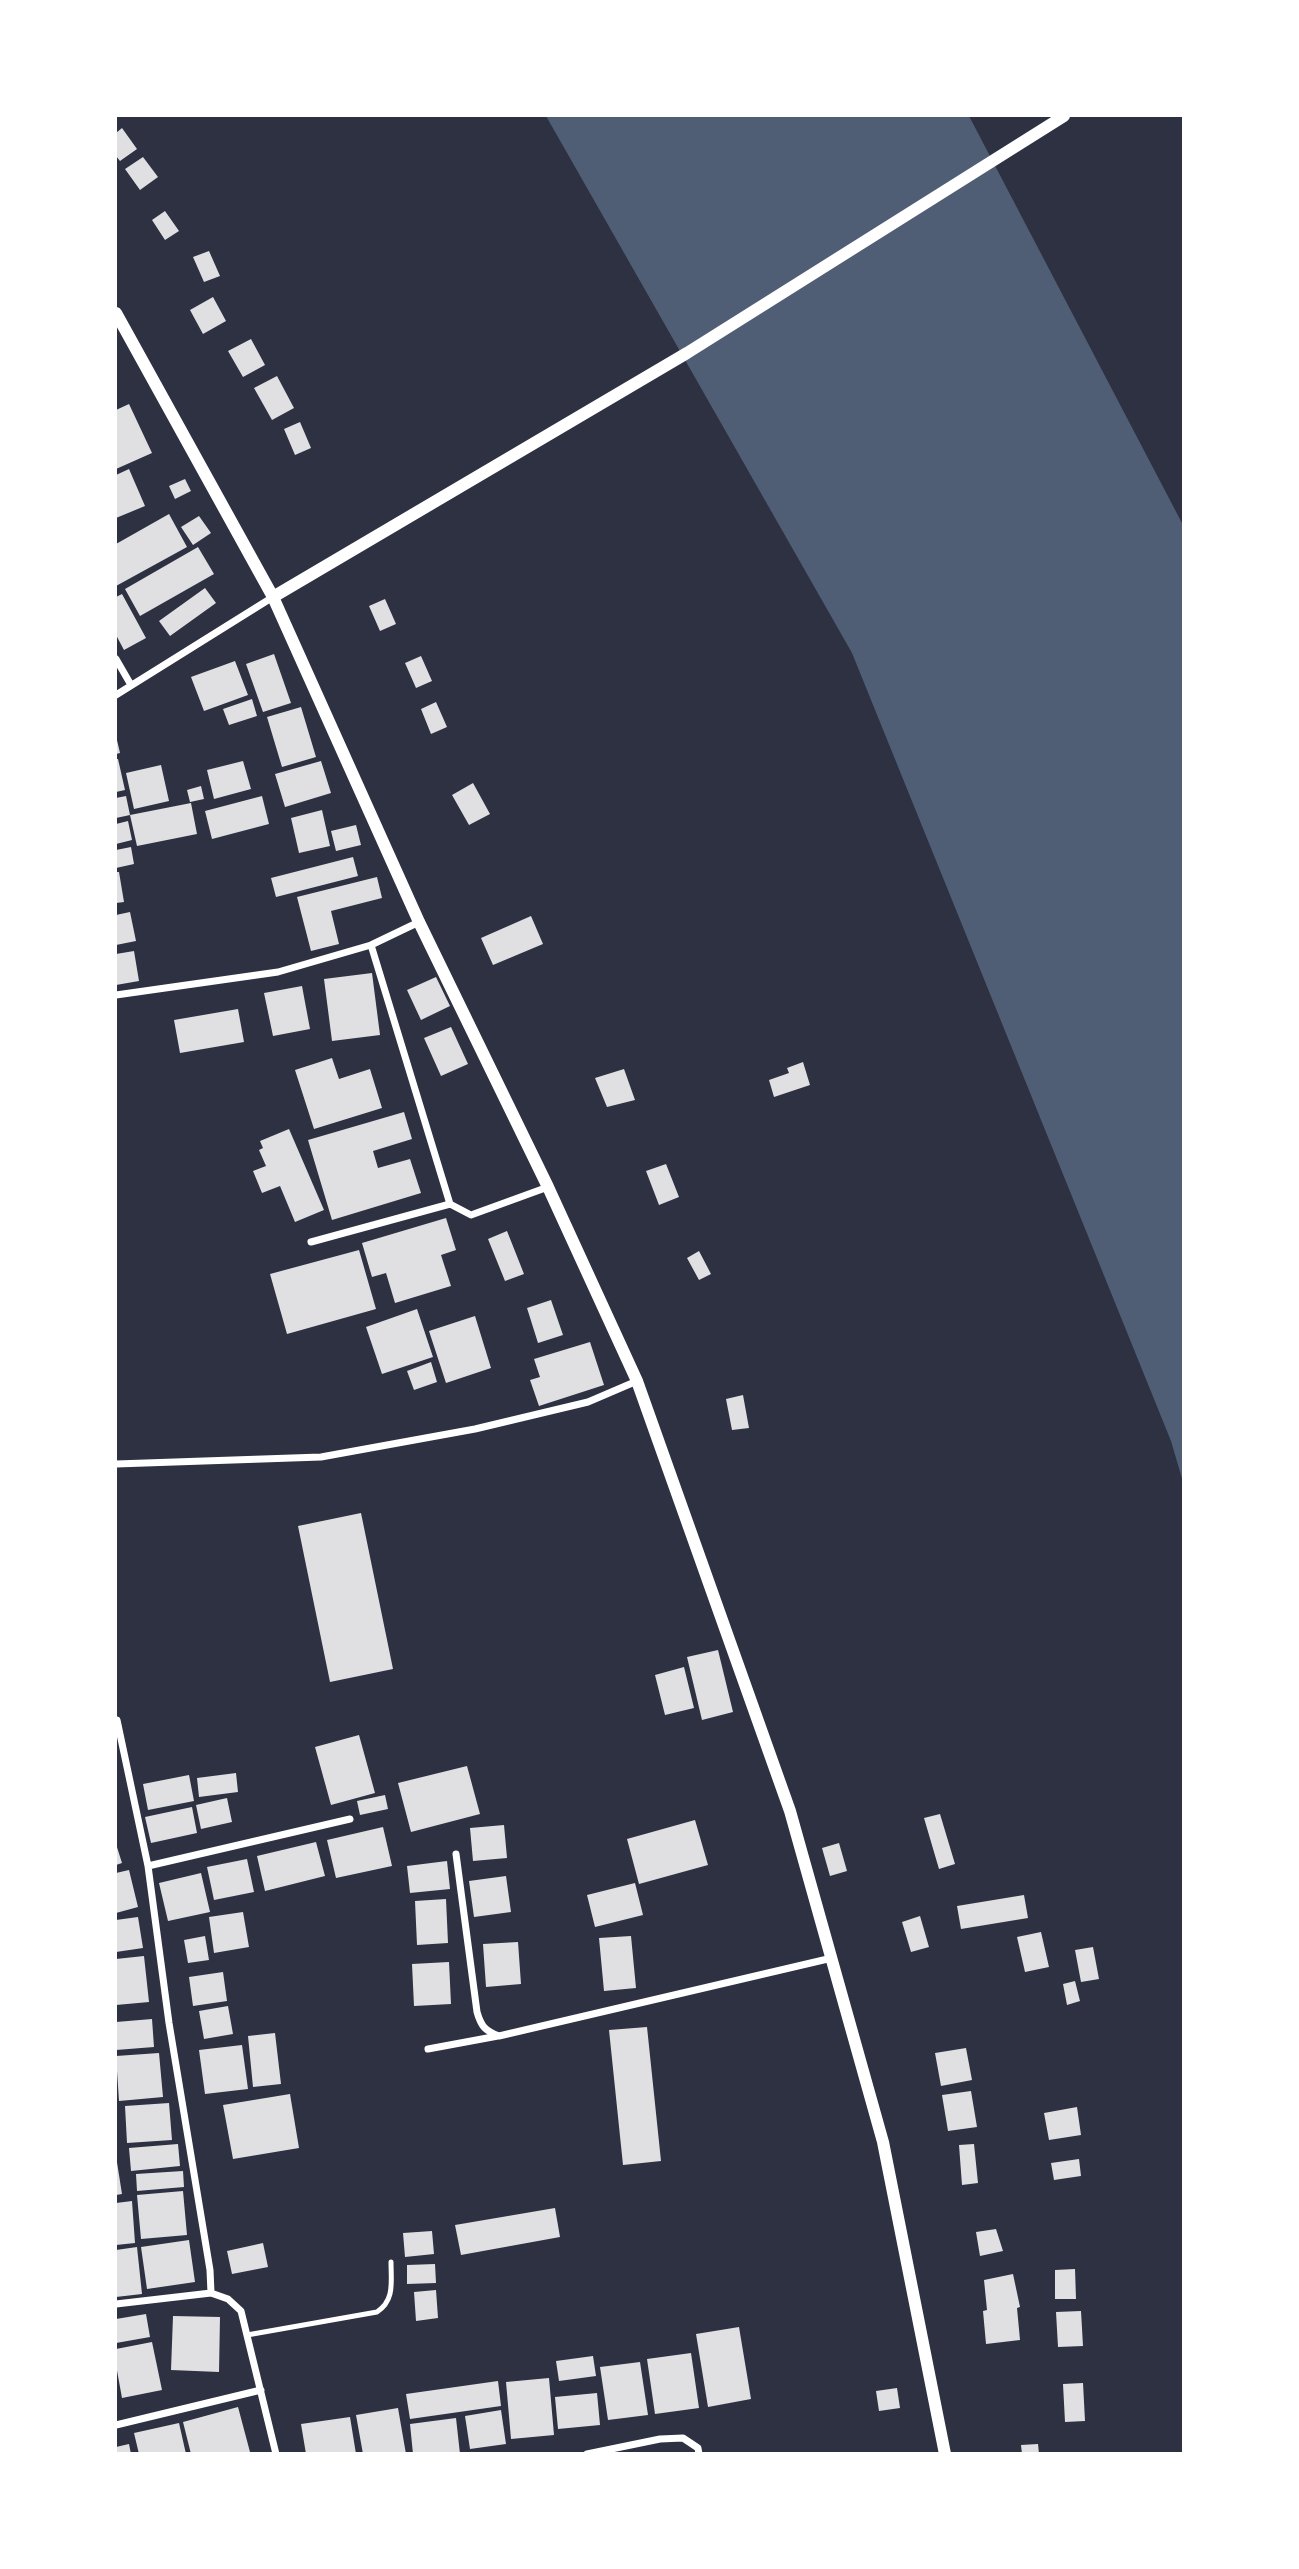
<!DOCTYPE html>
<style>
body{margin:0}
#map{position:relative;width:1299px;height:2569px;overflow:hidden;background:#2d3142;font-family:"Archivo Narrow",sans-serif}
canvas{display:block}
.frame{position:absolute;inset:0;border:117px solid #fff;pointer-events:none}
</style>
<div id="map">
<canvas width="1299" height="2569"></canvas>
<div class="frame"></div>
</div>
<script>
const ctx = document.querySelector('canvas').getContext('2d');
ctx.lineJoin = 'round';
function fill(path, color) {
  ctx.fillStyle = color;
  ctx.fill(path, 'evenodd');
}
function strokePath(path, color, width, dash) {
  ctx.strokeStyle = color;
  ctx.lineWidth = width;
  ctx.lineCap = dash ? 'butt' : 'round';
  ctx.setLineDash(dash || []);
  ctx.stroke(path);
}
const water = new Path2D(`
 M 546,116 L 969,116 L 1183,525 L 1183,1482 L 1171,1441 L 852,653 Z`);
const building = new Path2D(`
 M 122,128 L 137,149 L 120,161 L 116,156 L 116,133 Z
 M 143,157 L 158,177 L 140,190 L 125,169 Z
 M 165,211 L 179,231 L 165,240 L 152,220 Z
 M 209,251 L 220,276 L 204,282 L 193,257 Z
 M 213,297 L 226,321 L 203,334 L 190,310 Z
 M 251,339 L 265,365 L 243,377 L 228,351 Z
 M 277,376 L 294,408 L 272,420 L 254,388 Z
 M 129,404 L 152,453 L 116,469 L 116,410 Z
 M 300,422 L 311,448 L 295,455 L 284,429 Z
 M 129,469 L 145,506 L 116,518 L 116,475 Z
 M 185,479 L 191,491 L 175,499 L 169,486 Z
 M 169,514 L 187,547 L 116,586 L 116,544 Z
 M 199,516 L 211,533 L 193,545 L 181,527 Z
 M 198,547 L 214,574 L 140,616 L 125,589 Z
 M 205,588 L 216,603 L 170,636 L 159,621 Z
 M 122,594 L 146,638 L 124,650 L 116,635 L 116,597 Z
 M 385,599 L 396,624 L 380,631 L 369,606 Z
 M 274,654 L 291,703 L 263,712 L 246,664 Z
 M 421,656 L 432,681 L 416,688 L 405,663 Z
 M 235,661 L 248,695 L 204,711 L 191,677 Z
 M 252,699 L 257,716 L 229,725 L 223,709 Z
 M 436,702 L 447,727 L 431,734 L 421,709 Z
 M 301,707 L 316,757 L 282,767 L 267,717 Z
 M 116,736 L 120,753 L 116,754 Z
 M 116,759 L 118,759 L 125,790 L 116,792 Z
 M 243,761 L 251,789 L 214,799 L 207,770 Z
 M 321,761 L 331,793 L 285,807 L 275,774 Z
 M 161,765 L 169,801 L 134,809 L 126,773 Z
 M 473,783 L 490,814 L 469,825 L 452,795 Z
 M 201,786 L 204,799 L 190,802 L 187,790 Z
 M 126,796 L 130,815 L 116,818 L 116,798 Z
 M 262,796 L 269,824 L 212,839 L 205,811 Z
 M 191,803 L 197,834 L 137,846 L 130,815 Z
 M 322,810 L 330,846 L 299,853 L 291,818 Z
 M 128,821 L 132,840 L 116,844 L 116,824 Z
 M 356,825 L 361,845 L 336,851 L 331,831 Z
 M 131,847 L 134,864 L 116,868 L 116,850 Z
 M 353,857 L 358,876 L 276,897 L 271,878 Z
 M 116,872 L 119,872 L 124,902 L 116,903 Z
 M 377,877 L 382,898 L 331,911 L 339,944 L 311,951 L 297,897 Z
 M 130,912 L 136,941 L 116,945 L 116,915 Z
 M 531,916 L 543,944 L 493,965 L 481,938 Z
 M 134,951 L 139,981 L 116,985 L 116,954 Z
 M 372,973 L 380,1035 L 332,1041 L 324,979 Z
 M 436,977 L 450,1006 L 421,1020 L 407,990 Z
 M 302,986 L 310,1029 L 273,1036 L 264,993 Z
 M 238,1009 L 244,1042 L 180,1053 L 174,1020 Z
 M 451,1027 L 468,1064 L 441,1076 L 424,1038 Z
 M 332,1058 L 339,1079 L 370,1069 L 382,1108 L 314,1129 L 295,1070 Z
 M 803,1062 L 810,1085 L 774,1097 L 769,1080 L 789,1073 L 787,1068 Z
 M 624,1069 L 635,1100 L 607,1107 L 595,1078 Z
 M 404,1112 L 412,1139 L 373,1151 L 378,1168 L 410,1159 L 421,1193 L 332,1220 L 308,1140 Z
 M 289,1129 L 324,1210 L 295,1222 L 280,1186 L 262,1193 L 253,1171 L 266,1166 L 259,1150 L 263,1148 L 260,1141 Z
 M 666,1164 L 679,1197 L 659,1205 L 646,1171 Z
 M 446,1218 L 456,1250 L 441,1255 L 451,1286 L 395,1303 L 386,1273 L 372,1277 L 362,1243 Z
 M 507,1231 L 524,1274 L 505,1281 L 488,1239 Z
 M 359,1250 L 376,1309 L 287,1334 L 270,1274 Z
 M 699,1251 L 711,1274 L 699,1280 L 687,1258 Z
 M 551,1300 L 563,1335 L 538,1343 L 527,1308 Z
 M 417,1309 L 433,1357 L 382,1374 L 366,1327 Z
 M 475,1316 L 491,1368 L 446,1383 L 429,1331 Z
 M 590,1342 L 604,1385 L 539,1406 L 530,1380 L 540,1377 L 534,1359 Z
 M 431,1362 L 437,1382 L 414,1390 L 407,1371 Z
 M 743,1395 L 749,1428 L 732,1430 L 726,1399 Z
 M 361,1513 L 393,1669 L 330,1682 L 298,1526 Z
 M 718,1650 L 733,1712 L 702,1720 L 687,1657 Z
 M 684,1667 L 694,1708 L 665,1715 L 655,1675 Z
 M 359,1735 L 375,1793 L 331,1805 L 315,1747 Z
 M 467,1766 L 480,1814 L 411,1832 L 398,1783 Z
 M 236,1773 L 238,1792 L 199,1797 L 197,1778 Z
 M 189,1775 L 194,1801 L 148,1810 L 143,1784 Z
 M 385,1795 L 388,1809 L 360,1815 L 357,1801 Z
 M 227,1798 L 232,1822 L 201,1829 L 196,1805 Z
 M 192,1807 L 197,1833 L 151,1843 L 145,1817 Z
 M 940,1814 L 955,1864 L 939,1869 L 924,1818 Z
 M 695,1820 L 708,1865 L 639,1884 L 627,1839 Z
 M 504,1825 L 507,1858 L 473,1861 L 470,1828 Z
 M 383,1827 L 392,1866 L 336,1878 L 327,1840 Z
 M 316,1842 L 325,1876 L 265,1891 L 257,1856 Z
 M 839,1843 L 847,1871 L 830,1876 L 822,1848 Z
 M 116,1844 L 122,1863 L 116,1865 Z
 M 247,1859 L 254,1892 L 214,1900 L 207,1867 Z
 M 447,1861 L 450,1889 L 410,1893 L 407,1866 Z
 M 129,1870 L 138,1907 L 116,1913 L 116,1873 Z
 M 201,1873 L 210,1912 L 168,1921 L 159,1883 Z
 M 506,1876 L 511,1912 L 474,1917 L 469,1881 Z
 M 635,1883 L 643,1915 L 595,1927 L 587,1895 Z
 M 1024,1895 L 1028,1918 L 961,1929 L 957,1906 Z
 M 446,1899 L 448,1943 L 417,1945 L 415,1901 Z
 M 243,1912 L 249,1947 L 214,1953 L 209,1917 Z
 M 920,1916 L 929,1947 L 911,1952 L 902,1922 Z
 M 138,1917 L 143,1948 L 116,1952 L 116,1920 Z
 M 1041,1932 L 1049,1967 L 1025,1972 L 1017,1937 Z
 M 205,1936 L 209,1960 L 188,1963 L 184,1940 Z
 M 631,1936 L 636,1988 L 604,1991 L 599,1938 Z
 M 518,1942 L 521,1984 L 486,1987 L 483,1944 Z
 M 1093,1947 L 1099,1979 L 1081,1982 L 1075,1950 Z
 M 144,1956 L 149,2002 L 116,2005 L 116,1959 Z
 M 449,1962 L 451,2004 L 414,2006 L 412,1964 Z
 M 223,1972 L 227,2001 L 193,2006 L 189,1977 Z
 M 1075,1981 L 1080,2001 L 1067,2005 L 1063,1984 Z
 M 228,2006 L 233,2034 L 204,2039 L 199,2011 Z
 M 152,2019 L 154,2047 L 116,2050 L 116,2022 Z
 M 647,2027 L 661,2161 L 623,2165 L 609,2030 Z
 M 275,2033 L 281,2084 L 253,2087 L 248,2036 Z
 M 242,2045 L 248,2089 L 205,2094 L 199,2050 Z
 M 966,2048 L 972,2080 L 941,2086 L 935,2053 Z
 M 159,2053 L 163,2097 L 119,2101 L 116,2056 Z
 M 971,2091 L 977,2127 L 948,2131 L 942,2095 Z
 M 290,2094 L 299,2148 L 233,2159 L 223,2105 Z
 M 169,2103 L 172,2140 L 127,2143 L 125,2106 Z
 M 1077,2107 L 1081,2135 L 1049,2140 L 1044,2113 Z
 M 178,2144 L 180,2166 L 131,2171 L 129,2148 Z
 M 974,2144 L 978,2183 L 962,2185 L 959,2145 Z
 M 116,2156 L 122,2194 L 116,2195 Z
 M 1079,2159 L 1081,2176 L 1054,2180 L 1051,2163 Z
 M 183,2171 L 184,2187 L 137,2191 L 136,2174 Z
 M 183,2191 L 187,2235 L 141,2239 L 137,2195 Z
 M 132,2201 L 135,2243 L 116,2245 L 116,2203 Z
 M 555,2208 L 560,2237 L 461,2255 L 455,2225 Z
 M 996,2229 L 1003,2251 L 980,2256 L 976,2232 Z
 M 432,2231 L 434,2254 L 405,2257 L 403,2233 Z
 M 189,2240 L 195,2282 L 147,2289 L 141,2247 Z
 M 263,2243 L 268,2267 L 232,2274 L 227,2251 Z
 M 137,2247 L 142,2294 L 116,2297 L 116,2250 Z
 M 435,2264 L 436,2283 L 407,2284 L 407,2265 Z
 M 1075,2269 L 1076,2299 L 1055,2299 L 1055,2270 Z
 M 1013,2274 L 1020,2307 L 1017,2308 L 1020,2340 L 986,2344 L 983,2311 L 987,2310 L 984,2280 Z
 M 436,2290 L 438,2318 L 416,2321 L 414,2292 Z
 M 1081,2311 L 1083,2346 L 1058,2347 L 1056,2312 Z
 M 146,2314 L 150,2337 L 116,2343 L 116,2319 Z
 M 173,2316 L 220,2317 L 219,2372 L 171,2370 Z
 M 739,2327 L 751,2399 L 708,2407 L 696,2334 Z
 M 152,2342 L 162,2390 L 122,2398 L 116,2365 L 116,2349 Z
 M 691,2353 L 699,2408 L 655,2414 L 647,2359 Z
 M 593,2356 L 596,2376 L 559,2381 L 556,2361 Z
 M 640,2362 L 648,2415 L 608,2420 L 600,2367 Z
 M 549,2378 L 554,2435 L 511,2439 L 506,2382 Z
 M 498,2381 L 501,2406 L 410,2419 L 406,2394 Z
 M 1083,2383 L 1085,2421 L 1065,2422 L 1063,2384 Z
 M 897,2388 L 900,2408 L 879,2411 L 876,2391 Z
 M 597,2393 L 600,2425 L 558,2429 L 555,2397 Z
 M 238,2407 L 250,2452 L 191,2454 L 183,2422 Z
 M 398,2408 L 406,2454 L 363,2454 L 356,2415 Z
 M 501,2410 L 506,2444 L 470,2449 L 465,2416 Z
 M 350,2417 L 356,2454 L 306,2454 L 301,2424 Z
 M 456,2418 L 460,2454 L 413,2454 L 410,2424 Z
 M 179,2423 L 186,2454 L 139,2454 L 134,2433 Z
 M 129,2444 L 131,2454 L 116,2454 L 116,2447 Z
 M 1038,2444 L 1039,2454 L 1022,2454 L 1021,2445 Z`);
const service = new Path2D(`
 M 247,2335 L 377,2312 C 395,2300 391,2282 391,2262`);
const minor = new Path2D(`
 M 116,659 L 131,685
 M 116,695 L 273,597
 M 371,945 L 450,1204
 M 116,995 L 278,972 L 371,945 L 419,922
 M 311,1242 L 450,1204 L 471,1215 L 548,1187
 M 116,1464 L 321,1457 L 475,1429 L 588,1402 L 637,1381
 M 456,1854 L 477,2012 C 481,2026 485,2031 499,2036 L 832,1958
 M 148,1866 L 350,1819
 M 428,2049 L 498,2036
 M 211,2293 L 228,2299 L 241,2311 L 276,2454
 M 116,2304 L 211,2293 L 210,2270 L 169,2023 L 148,1866 L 117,1720
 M 116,2425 L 261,2390
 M 587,2454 L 660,2439 L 683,2438 L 698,2448 L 699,2454`);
const tertiary = new Path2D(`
 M 116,313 L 273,597 L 419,922 L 548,1187 L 637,1381 L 790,1811 L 883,2142 L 945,2454
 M 273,597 L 687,353 L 1064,116`);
fill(water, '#4f5d75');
fill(building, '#e0e0e3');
strokePath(service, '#fff', 5);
strokePath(minor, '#fff', 7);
strokePath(tertiary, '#fff', 12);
</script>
